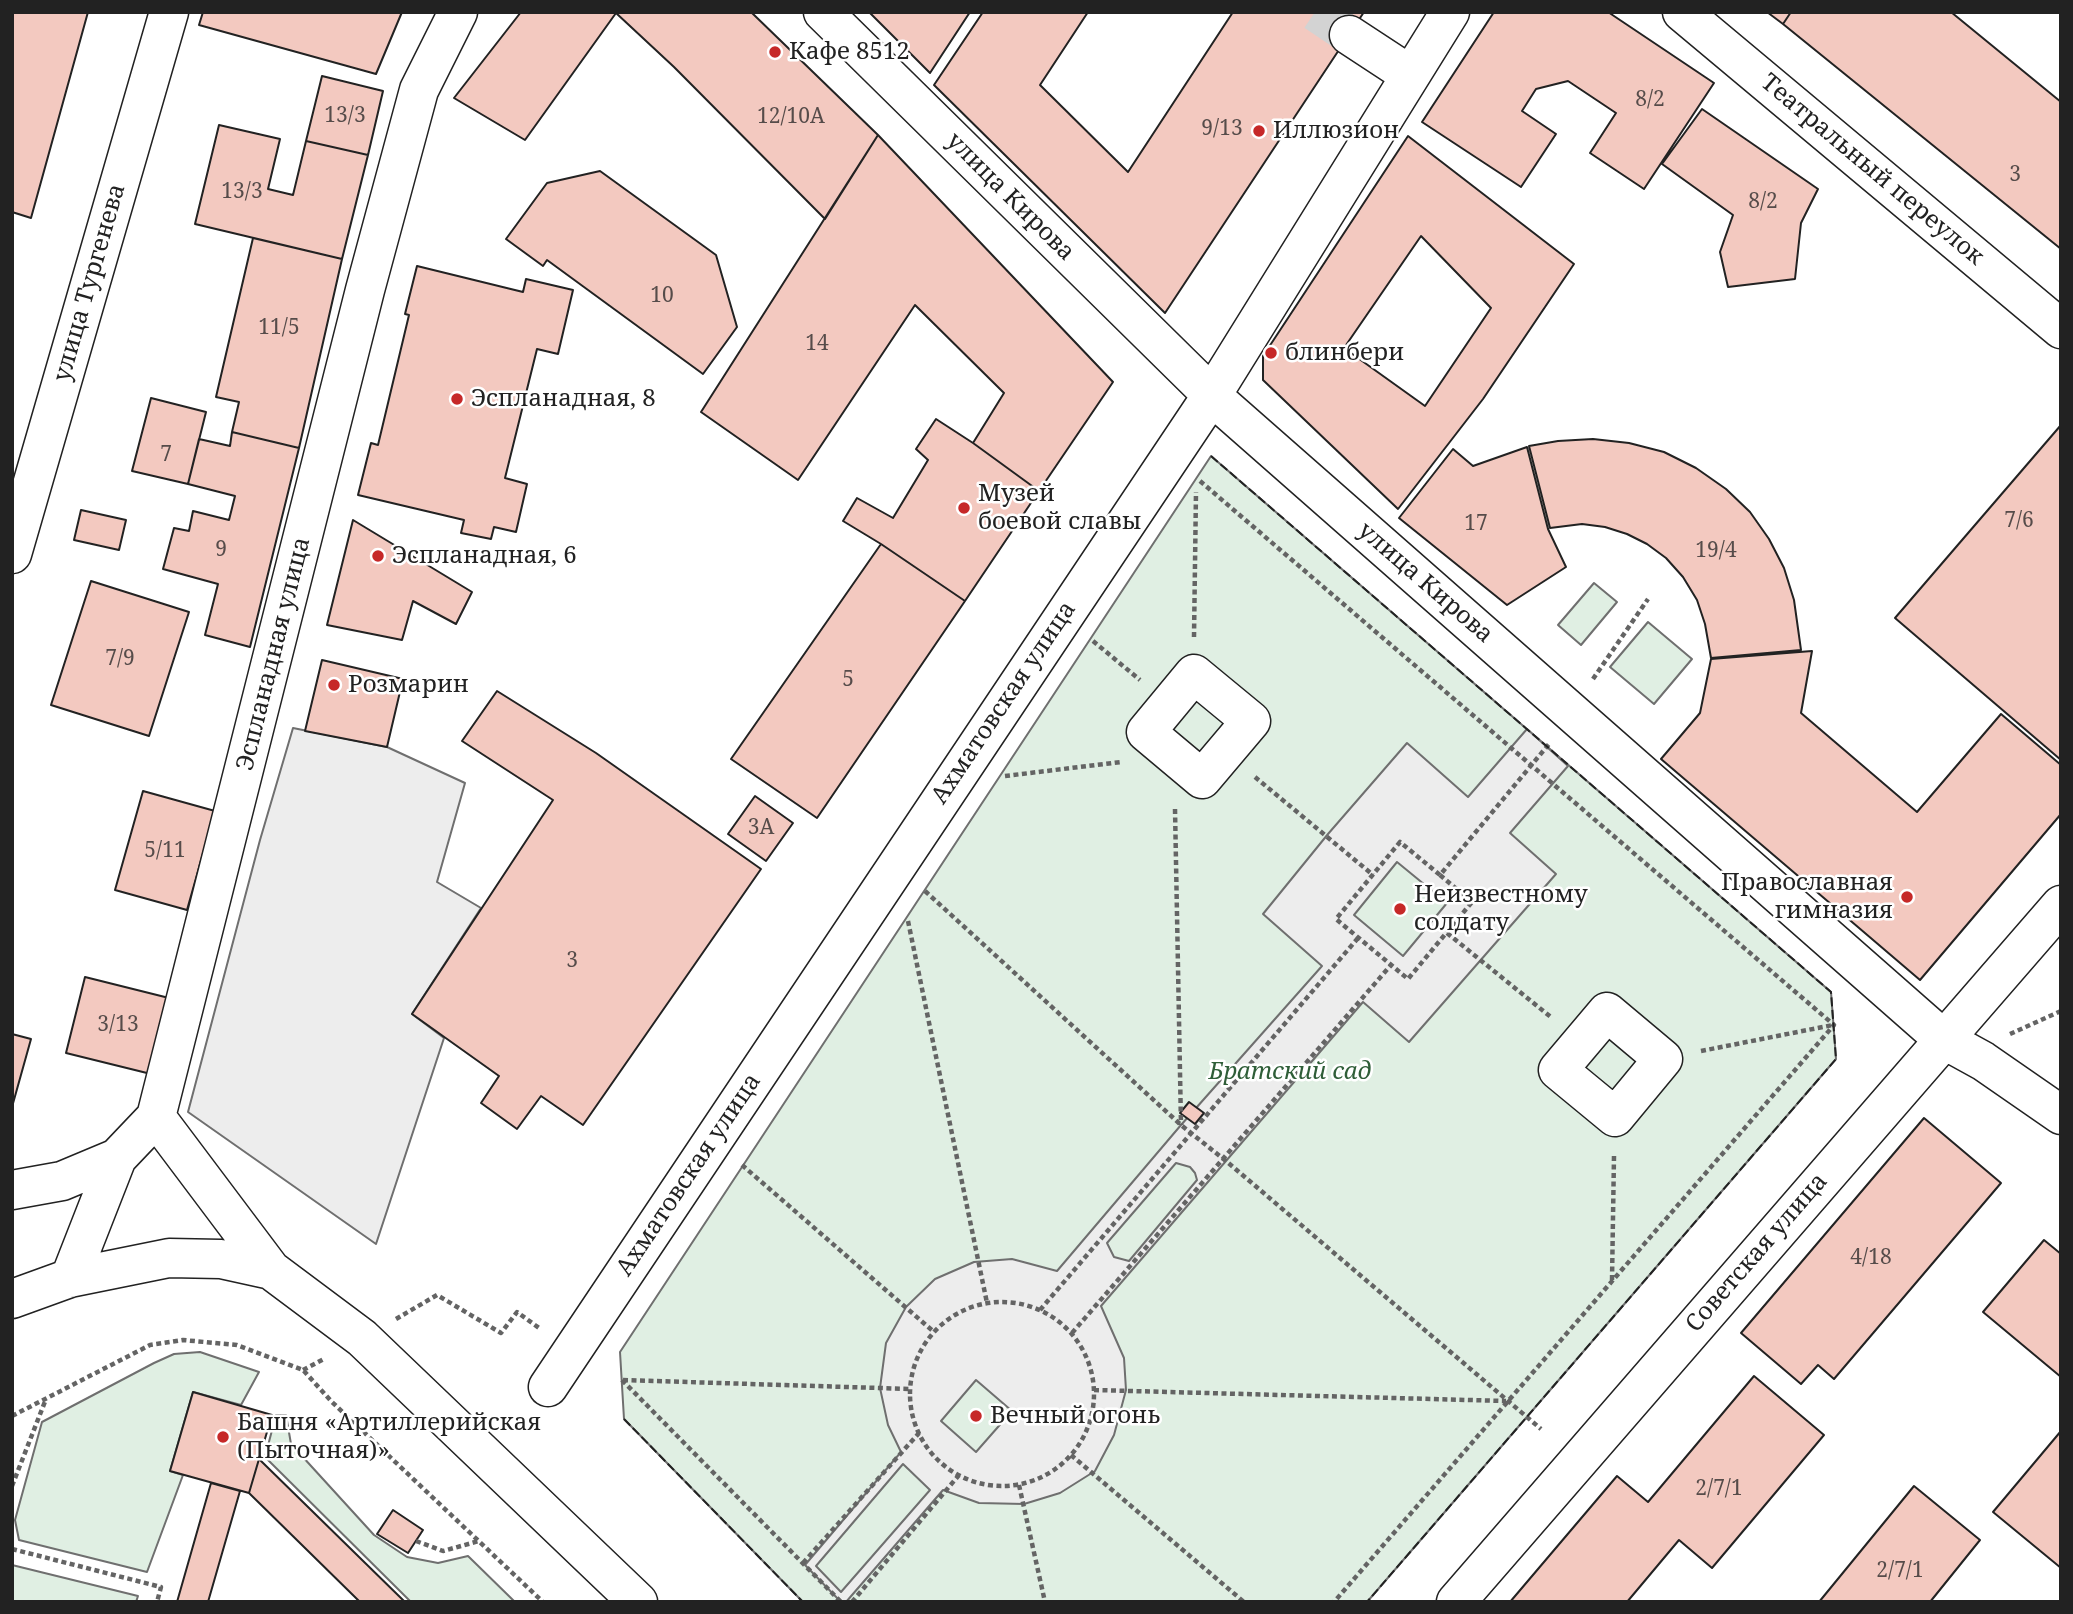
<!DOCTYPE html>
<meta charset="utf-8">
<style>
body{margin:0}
#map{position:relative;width:2073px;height:1614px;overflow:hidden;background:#fff;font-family:"Noto Serif",serif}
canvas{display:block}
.frame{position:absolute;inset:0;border:14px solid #222;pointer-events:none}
</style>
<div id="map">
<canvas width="2073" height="1614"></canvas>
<div class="frame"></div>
</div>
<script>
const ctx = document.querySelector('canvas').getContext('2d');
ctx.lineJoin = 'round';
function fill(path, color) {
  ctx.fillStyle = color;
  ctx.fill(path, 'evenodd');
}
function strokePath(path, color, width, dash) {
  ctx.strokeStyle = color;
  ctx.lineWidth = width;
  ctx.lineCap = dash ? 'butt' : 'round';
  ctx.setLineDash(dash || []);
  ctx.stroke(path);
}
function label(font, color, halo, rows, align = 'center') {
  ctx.font = font + ' "Noto Serif",serif';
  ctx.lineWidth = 5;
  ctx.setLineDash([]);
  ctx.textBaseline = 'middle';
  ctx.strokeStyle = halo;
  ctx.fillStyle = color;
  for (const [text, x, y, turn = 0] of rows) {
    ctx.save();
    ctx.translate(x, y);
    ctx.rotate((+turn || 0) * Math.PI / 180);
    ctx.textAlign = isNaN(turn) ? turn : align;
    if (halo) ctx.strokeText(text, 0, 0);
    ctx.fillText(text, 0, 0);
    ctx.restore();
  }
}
const green = new Path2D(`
 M 1211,456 L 1831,992 L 1836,1059 L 1367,1602 L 803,1602 L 624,1419 L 620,1352 Z
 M 1594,583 L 1617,602 L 1581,645 L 1558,625 Z
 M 1648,622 L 1692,659 L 1654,704 L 1610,667 Z
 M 200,1352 L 259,1372 L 241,1405 L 193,1392 L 170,1471 L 183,1475 L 147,1572 L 19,1540 L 15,1520 L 42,1422 L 154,1363 L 174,1354 Z
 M 276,1415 L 286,1415 L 291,1444 L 374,1535 L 407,1557 L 438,1563 L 468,1556 L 515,1602 L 411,1602 L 265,1457 Z
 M 12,1565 L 138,1596 L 136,1602 L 12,1602 Z`);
const parking = new Path2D(`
 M 293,728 L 387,747 L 465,783 L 437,882 L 481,908 L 412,1014 L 444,1038 L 376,1244 L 188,1112 L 260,840 Z
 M 1527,729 L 1568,766 L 1510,833 L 1556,874 L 1409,1042 L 1363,1002 L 1101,1306 L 1124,1358 L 1126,1390 L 1114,1435 L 1095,1471 L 1060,1493 L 1024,1504 L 979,1503 L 943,1490 L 846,1602 L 841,1602 L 805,1565 L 901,1452 L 888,1425 L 880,1388 L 886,1343 L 906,1307 L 935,1279 L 974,1262 L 1012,1259 L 1057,1271 L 1181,1125 L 1322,966 L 1263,914 L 1328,834 L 1407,743 L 1468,797 ZM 1397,862 L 1447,903 L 1403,956 L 1354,915 ZM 1176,1163 L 1190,1167 L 1195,1173 L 1197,1180 L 1129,1261 L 1114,1257 L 1107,1243 ZM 976,1380 L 1012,1411 L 976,1452 L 941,1421 ZM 903,1464 L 930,1490 L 841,1592 L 816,1566 Z`);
const building = new Path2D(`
 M 12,12 L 88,12 L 31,218 L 12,212 Z
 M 203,12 L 402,12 L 376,74 L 199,25 Z
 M 521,12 L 751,12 L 878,135 L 825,219 L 674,67 L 616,13 L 525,140 L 454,98 Z
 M 869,12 L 970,12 L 930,73 Z
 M 983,12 L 1088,12 L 1040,85 L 1128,172 L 1233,12 L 1364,12 L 1165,313 L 934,85 Z
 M 1494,12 L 1608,12 L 1714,83 L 1644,189 L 1590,153 L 1616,113 L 1568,81 L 1536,89 L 1522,111 L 1556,134 L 1521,187 L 1422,122 Z
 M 1767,12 L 1791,12 L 1783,24 Z
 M 1791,12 L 1951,12 L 2061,102 L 2061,249 L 1783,24 Z
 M 322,76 L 383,91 L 368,155 L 306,141 Z
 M 1702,109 L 1818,189 L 1801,223 L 1795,279 L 1728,287 L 1720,252 L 1733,215 L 1662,164 Z
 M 219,125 L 280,139 L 268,189 L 293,195 L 306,141 L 368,155 L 342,259 L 195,224 Z
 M 878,135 L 1113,382 L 1039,491 L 973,443 L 1004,393 L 915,305 L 798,480 L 701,412 Z
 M 1408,136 L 1574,264 L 1483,399 L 1398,509 L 1263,380 L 1263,356 ZM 1421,236 L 1491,308 L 1425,406 L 1344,348 Z
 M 600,171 L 716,255 L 737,327 L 703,374 L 547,260 L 543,266 L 506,239 L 547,183 Z
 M 253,238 L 342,259 L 299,448 L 232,432 L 239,402 L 216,397 Z
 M 417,266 L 523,292 L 526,279 L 573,290 L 558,354 L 537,349 L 505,478 L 527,484 L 516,532 L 494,527 L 491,539 L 461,533 L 464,520 L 358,495 L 371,443 L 378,445 L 409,315 L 405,314 Z
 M 151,398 L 206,412 L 188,484 L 132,471 Z
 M 936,419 L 973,443 L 1039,491 L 965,601 L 881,544 L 843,521 L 857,498 L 893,518 L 928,460 L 916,449 Z
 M 2061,425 L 2061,760 L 1895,618 Z
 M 232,432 L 299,448 L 250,647 L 205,635 L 218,584 L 163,569 L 174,528 L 189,531 L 193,511 L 229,520 L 235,496 L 188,484 L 199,439 L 230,446 Z
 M 1593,439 L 1629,443 L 1664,452 L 1696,468 L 1726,489 L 1750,512 L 1769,539 L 1784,568 L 1794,600 L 1801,650 L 1711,658 L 1705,624 L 1697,600 L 1683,577 L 1666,558 L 1647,544 L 1627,534 L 1605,527 L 1582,524 L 1550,528 L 1529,446 L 1558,441 Z
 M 1527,447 L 1548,529 L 1566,567 L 1507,605 L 1399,518 L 1453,449 L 1473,466 Z
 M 81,510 L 126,520 L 119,550 L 74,540 Z
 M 353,520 L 472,592 L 456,624 L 413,601 L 402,640 L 327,625 Z
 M 881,544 L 965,601 L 817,818 L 731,759 Z
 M 91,581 L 189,612 L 149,736 L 51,705 Z
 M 1812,651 L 1801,713 L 1917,812 L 2001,714 L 2061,765 L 2061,814 L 1920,980 L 1661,759 L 1700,713 L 1711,659 Z
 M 322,660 L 403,679 L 387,747 L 305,731 Z
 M 497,691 L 596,753 L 761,869 L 583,1125 L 541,1096 L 517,1129 L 481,1103 L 499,1076 L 412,1014 L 553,800 L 462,741 Z
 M 143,791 L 215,811 L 187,910 L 115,890 Z
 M 755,796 L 793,823 L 766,861 L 728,834 Z
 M 85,977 L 169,998 L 151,1074 L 66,1053 Z
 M 12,1034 L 31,1039 L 12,1107 Z
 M 1189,1102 L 1204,1113 L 1195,1124 L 1180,1113 Z
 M 1924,1118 L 2001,1183 L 1834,1379 L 1818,1365 L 1801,1384 L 1741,1333 Z
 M 2044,1240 L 2061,1254 L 2061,1377 L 1983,1312 Z
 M 1754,1376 L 1824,1435 L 1712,1568 L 1679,1540 L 1627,1602 L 1510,1602 L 1617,1476 L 1648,1502 Z
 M 193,1392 L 272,1415 L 249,1493 L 170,1471 Z
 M 2061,1431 L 2061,1568 L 1993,1512 Z
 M 259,1459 L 405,1602 L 360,1602 L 249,1493 Z
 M 211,1483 L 240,1491 L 208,1602 L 177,1602 Z
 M 1914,1486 L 1980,1540 L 1930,1602 L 1819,1602 Z
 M 393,1510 L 423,1530 L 408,1553 L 377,1534 Z`);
const minorTunnel = new Path2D(`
 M 1315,12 L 1349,35`);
const path = new Path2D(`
 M 1200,481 L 1834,1025 L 1334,1602
 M 1194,637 L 1196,492
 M 1093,641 L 1140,680
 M 1593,679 L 1648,599
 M 1005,776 L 1121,762
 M 1255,777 L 1373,875
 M 1175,809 L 1181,1125
 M 1440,875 L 1472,902 L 1408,979 L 1336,919 L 1400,842 L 1440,875 L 1549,744
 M 925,891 L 1181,1125 L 1226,1161 L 1541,1429
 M 908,921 L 987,1303
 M 1447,933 L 1552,1018
 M 2010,1034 L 2061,1011
 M 1701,1051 L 1833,1025
 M 742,1165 L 934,1332
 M 1612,1280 L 1614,1156
 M910 1394a92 92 0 1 1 184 0a92 92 0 1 1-184 0Z
 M 1040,1310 L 1358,938
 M 396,1319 L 437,1295 L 501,1333 L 517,1312 L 539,1328
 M 1072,1333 L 1391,965
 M 303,1370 L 324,1359
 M 622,1380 L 841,1602
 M 623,1380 L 911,1389
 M 1094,1390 L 1506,1401
 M 12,1416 L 150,1345 L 183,1340 L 237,1345 L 303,1370 L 332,1402 L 543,1602
 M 1071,1455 L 1244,1602
 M 1019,1485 L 1045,1602
 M 12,1486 L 46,1399
 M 416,1541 L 443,1551 L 479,1541
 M 12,1549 L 161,1587 L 157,1602
 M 803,1563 L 919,1433
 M 852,1602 L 959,1475`);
const minor = new Path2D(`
 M 823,12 L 1222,405 L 1943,1039 L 1983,1061 L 2061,1115
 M 1682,12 L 2061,329
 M 1349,35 L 1410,75
 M 12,554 L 169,12
 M 1194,674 L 1251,721 L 1202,779 L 1146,732 Z
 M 1607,1012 L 1663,1059 L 1615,1117 L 1558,1070 Z
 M 156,1117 L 271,1270 L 362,1338 L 638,1602
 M 12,1190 L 62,1181 L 117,1158 L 156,1117 L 365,290 L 419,90 L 458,12
 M 70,1278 L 117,1158
 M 12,1299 L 70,1278 L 169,1258 L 221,1259 L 271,1270
 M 548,1387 L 1212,395 L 1450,12
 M 1456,1602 L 2061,905`);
const fence = new Path2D(`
 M 1211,456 L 1831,992 L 1836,1059 L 1367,1602
 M 624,1419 L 803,1602`);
const markers = [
 [775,52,7,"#c62828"],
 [1259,131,7,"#c62828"],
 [1271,353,7,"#c62828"],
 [457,399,7,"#c62828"],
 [964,508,7,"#c62828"],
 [378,556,7,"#c62828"],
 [334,685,7,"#c62828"],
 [1907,897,7,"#c62828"],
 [1400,909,7,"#c62828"],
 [976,1416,7,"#c62828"],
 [223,1437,7,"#c62828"]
];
const numberNames = [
 ["8/2",1650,100],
 ["13/3",345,116],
 ["12/10А",791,117],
 ["9/13",1222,129],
 ["3",2015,175],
 ["13/3",242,192],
 ["8/2",1763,202],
 ["10",662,296],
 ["11/5",279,328],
 ["14",817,344],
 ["7",166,455],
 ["7/6",2019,521],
 ["17",1476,524],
 ["9",221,550],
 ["19/4",1716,551],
 ["7/9",120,659],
 ["5",848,680],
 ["3А",761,828],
 ["5/11",165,851],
 ["3",572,961],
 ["3/13",118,1025],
 ["4/18",1871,1258],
 ["2/7/1",1719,1489],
 ["2/7/1",1900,1571]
];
const poiNames = [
 ["Кафе 8512",789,52],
 ["Иллюзион",1273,131],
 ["блинбери",1285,353],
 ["Эспланадная, 8",471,399],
 ["Музей",978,494],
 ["боевой славы",978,522],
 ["Эспланадная, 6",392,556],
 ["Розмарин",348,685],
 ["Православная",1893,883,"right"],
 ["гимназия",1893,911,"right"],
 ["Неизвестному",1414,895],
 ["солдату",1414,923],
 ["Вечный огонь",990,1416],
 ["Башня «Артиллерийская",237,1423],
 ["(Пыточная)»",237,1451]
];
const streetNames = [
 ["Театральный переулок",1872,170,40],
 ["улица Кирова",1010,197,45],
 ["улица Тургенева",90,283,-74],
 ["улица Кирова",1425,583,41],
 ["Эспланадная улица",274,654,-76],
 ["Ахматовская улица",1004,703,-56],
 ["Ахматовская улица",689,1175,-56],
 ["Советская улица",1757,1253,-49]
];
const parkNames = [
 ["Братский сад",1290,1072]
];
fill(green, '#e0efe3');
strokePath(green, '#6f6f6f', 2);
fill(parking, '#ededed');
strokePath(parking, '#6f6f6f', 2);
fill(building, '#f3c9c0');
strokePath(building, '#222', 2);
strokePath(minorTunnel, '#d3d3d3', 38, [38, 19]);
strokePath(minor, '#222', 41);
strokePath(path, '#646464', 4.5, [5, 3.5]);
strokePath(minor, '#fff', 38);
strokePath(fence, '#222', 2, [9, 3.5]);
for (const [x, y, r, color] of markers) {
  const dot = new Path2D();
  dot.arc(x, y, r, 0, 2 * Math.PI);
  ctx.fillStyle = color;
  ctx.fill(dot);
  strokePath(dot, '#fff', 2.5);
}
label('21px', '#564c4a', null, numberNames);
label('24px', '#222', '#fff', poiNames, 'left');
label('24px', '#222', '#fff', streetNames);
label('italic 24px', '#2f5e38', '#fff', parkNames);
</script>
